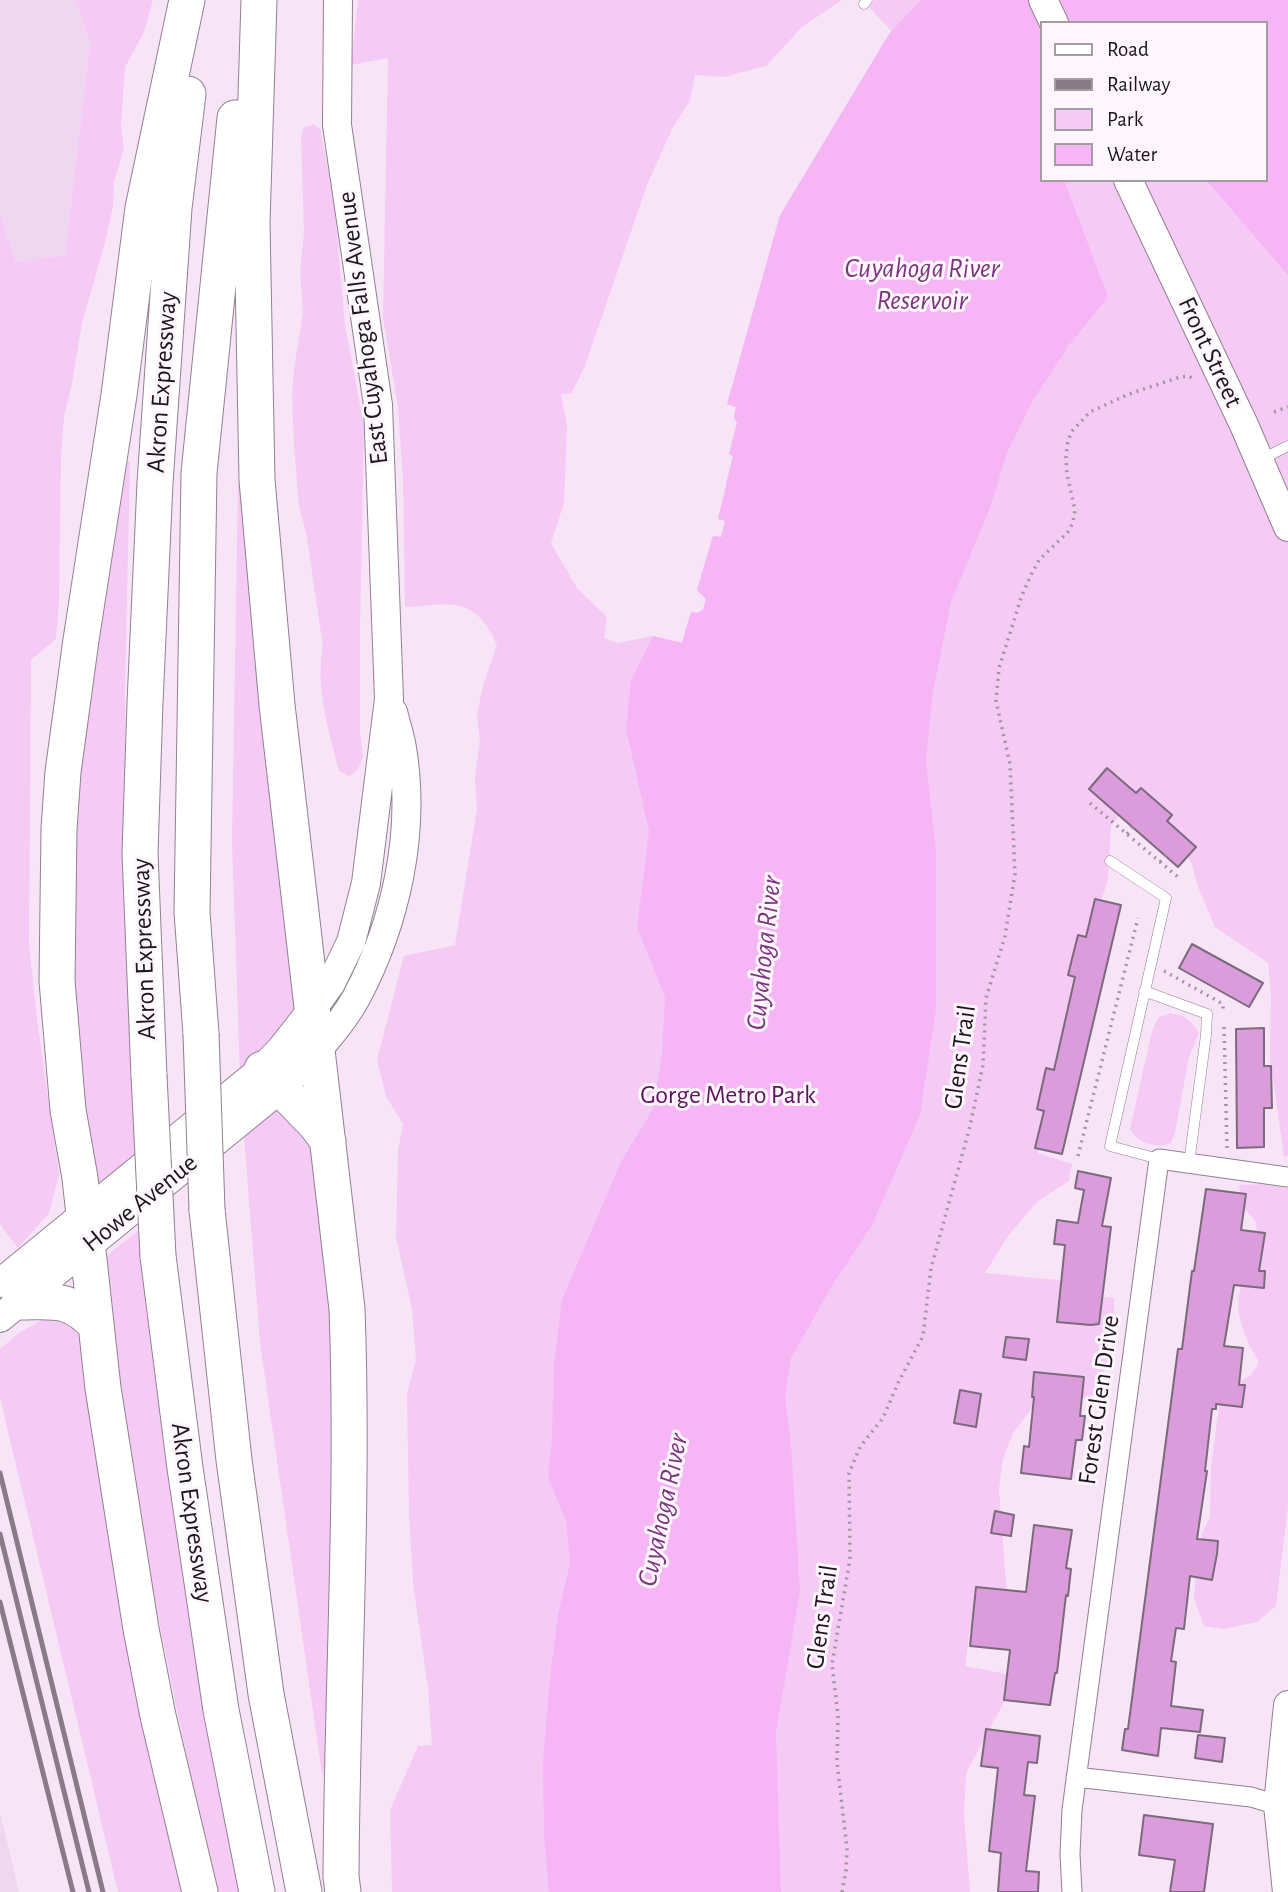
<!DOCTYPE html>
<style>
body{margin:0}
#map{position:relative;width:1288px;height:1892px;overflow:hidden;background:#f8e4f7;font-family:"Alegreya Sans",sans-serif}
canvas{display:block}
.legend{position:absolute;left:1040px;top:21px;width:228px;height:161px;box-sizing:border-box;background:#fef6fd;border:2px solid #a49ca3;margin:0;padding:9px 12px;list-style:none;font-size:21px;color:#1c161c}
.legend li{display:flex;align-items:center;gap:14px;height:35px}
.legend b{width:35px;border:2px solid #a49ca3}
</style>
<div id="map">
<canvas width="1288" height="1892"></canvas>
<ul class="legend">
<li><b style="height:9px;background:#fff"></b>Road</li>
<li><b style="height:9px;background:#887b87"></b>Railway</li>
<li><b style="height:19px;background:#f5caf5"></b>Park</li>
<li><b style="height:19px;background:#f6b6f6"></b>Water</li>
</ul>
</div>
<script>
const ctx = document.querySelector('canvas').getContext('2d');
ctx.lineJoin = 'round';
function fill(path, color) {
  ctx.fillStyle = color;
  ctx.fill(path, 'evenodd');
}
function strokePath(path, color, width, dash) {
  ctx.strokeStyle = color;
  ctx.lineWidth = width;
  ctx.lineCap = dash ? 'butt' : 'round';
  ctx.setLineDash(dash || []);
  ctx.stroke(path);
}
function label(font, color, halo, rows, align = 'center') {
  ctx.font = font + ' "Alegreya Sans",sans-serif';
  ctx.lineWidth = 6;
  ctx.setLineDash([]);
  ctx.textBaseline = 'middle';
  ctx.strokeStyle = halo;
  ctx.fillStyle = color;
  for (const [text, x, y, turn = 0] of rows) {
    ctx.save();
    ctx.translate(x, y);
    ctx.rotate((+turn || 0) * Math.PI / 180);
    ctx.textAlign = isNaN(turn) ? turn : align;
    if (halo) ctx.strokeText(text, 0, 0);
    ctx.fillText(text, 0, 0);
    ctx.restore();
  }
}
const built = new Path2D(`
 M 0,0 L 75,0 L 90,41 L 65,255 L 16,262 L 0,216 Z
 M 0,1814 L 1,1816 L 19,1892 L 0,1892 Z`);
const green = new Path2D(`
 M 75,0 L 153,0 L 144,32 L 125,67 L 121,125 L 124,149 L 114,181 L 113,206 L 104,247 L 82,323 L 72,383 L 64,417 L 61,456 L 59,602 L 56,639 L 31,660 L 29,944 L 38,1027 L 59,1174 L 49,1213 L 18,1248 L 0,1224 L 0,216 L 16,262 L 65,255 L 90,42 Z
 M 358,0 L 842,0 L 802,27 L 766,66 L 724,77 L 695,75 L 690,101 L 672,129 L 647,185 L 585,366 L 571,394 L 561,394 L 567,426 L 564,503 L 551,543 L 577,588 L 607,617 L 604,638 L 617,643 L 653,636 L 682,643 L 691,612 L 697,613 L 703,610 L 706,599 L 697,590 L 713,536 L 721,537 L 725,521 L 718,519 L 727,487 L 726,483 L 733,455 L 729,454 L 737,423 L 734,417 L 736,406 L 727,404 L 780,216 L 892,32 L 869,7 L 874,0 L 1288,0 L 1288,1156 L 1284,1157 L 1270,1058 L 1271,994 L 1268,963 L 1215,927 L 1198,887 L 1192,864 L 1182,848 L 1120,814 L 1111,826 L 1108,879 L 1073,991 L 1048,1091 L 1038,1153 L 1072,1164 L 1069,1181 L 1037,1202 L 1008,1236 L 985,1273 L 1058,1280 L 1084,1295 L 1114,1298 L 1115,1347 L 1092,1397 L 1036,1403 L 1013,1433 L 1003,1459 L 999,1489 L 1007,1596 L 994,1623 L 970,1629 L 965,1666 L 1011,1675 L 1003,1704 L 966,1773 L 964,1816 L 970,1892 L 392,1892 L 390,1810 L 418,1746 L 432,1745 L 428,1688 L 413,1584 L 409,1512 L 407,1394 L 416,1360 L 412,1309 L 396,1237 L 398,1150 L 403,1124 L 386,1096 L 377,1060 L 404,956 L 455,945 L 477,809 L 475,776 L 480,740 L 477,716 L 483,685 L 497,645 C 475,595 452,604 405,607 L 403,479 L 398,407 L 383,318 L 388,58 L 351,65 ZM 1041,23 L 1265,23 L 1265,180 L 1041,180 Z
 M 313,124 L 320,129 L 334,201 L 345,325 L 364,426 L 360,630 L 360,733 L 363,756 L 358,769 L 350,776 L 339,771 C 329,731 315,688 323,647 L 306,532 L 299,507 L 294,444 L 292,398 L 294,369 L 303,312 L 300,271 L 304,233 L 301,135 L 304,128 Z
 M 118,459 L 130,461 L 125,690 L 127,936 L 135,1157 L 101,1185 L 91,1169 L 76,1056 L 69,853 Z
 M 246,481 L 298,1006 L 276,1039 L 240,1074 L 232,842 L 238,483 Z
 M 1170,1013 C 1184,1015 1191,1020 1199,1033 L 1189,1057 L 1175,1133 L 1171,1143 C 1155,1149 1138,1143 1130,1129 L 1152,1031 L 1158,1018 Z
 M 283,1105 L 315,1145 L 338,1324 L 332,1772 L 322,1774 L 260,1342 L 244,1136 Z
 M 1260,1184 L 1288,1188 L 1288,1505 L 1276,1606 L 1257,1622 L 1224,1629 L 1204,1626 L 1194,1599 L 1197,1556 L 1202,1534 L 1210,1517 L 1211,1467 L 1219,1407 L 1233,1386 L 1251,1375 L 1259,1362 C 1238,1326 1226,1294 1258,1260 L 1256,1222 L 1242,1205 L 1239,1185 Z
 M 141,1229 L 182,1575 L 217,1783 L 240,1892 L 218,1892 L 199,1819 L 142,1536 L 112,1350 L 106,1256 Z
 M 54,1313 L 74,1323 L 90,1358 L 196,1892 L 118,1892 L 0,1398 L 0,1349 L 19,1333 Z`);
const water = new Path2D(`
 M 921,0 L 1288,0 L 1288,275 L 1206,180 L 1265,180 L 1265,23 L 1041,23 L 1041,180 L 1064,180 L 1108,297 L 1069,345 L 1033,400 L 1007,453 L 991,505 L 951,602 L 932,697 L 926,762 L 936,849 L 936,1010 L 920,1115 L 872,1225 L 833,1284 L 791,1358 L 785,1397 L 791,1444 L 800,1591 L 776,1733 L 781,1892 L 549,1892 L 544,1834 L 543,1763 L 549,1686 L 558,1614 L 570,1564 L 566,1520 L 548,1478 L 552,1439 L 554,1365 L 562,1300 L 621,1162 L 653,1109 L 662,1054 L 665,997 L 637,927 L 649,831 L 626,729 L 631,681 L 653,636 L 682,643 L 691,612 L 697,613 L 703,610 L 706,599 L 697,590 L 713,536 L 721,537 L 725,521 L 718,519 L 733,456 L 729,454 L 737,423 L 734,417 L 736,407 L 727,404 L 780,215 L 889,34 Z`);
const building = new Path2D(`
 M 1107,768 L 1136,793 L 1141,788 L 1172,815 L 1167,821 L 1196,847 L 1178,867 L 1089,789 Z
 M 1095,899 L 1121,905 L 1062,1154 L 1035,1148 L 1044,1111 L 1037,1109 L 1046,1068 L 1054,1070 L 1075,977 L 1068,975 L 1078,935 L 1086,937 Z
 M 1192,944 L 1263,983 L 1249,1007 L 1179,968 Z
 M 1264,1028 L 1264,1066 L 1271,1066 L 1272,1108 L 1264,1108 L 1264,1147 L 1237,1148 L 1236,1029 Z
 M 1078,1171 L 1111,1178 L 1102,1226 L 1111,1227 L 1099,1324 L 1091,1325 L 1057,1322 L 1065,1245 L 1054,1244 L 1057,1220 L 1078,1223 L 1084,1190 L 1075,1188 Z
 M 1206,1189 L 1246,1194 L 1241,1230 L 1265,1233 L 1259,1271 L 1265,1271 L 1264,1288 L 1234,1285 L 1224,1346 L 1243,1348 L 1239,1385 L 1245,1385 L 1242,1407 L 1216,1404 L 1216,1409 L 1212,1409 L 1205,1471 L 1207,1471 L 1197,1539 L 1218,1541 L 1217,1554 L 1212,1580 L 1190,1576 L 1184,1629 L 1176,1628 L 1171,1661 L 1176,1662 L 1171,1706 L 1203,1710 L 1200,1732 L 1161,1728 L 1158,1756 L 1122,1750 L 1125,1729 L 1128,1729 L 1178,1349 L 1182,1349 L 1192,1271 L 1194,1271 Z
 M 1006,1337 L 1029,1339 L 1026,1360 L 1003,1357 Z
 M 1034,1372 L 1084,1377 L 1080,1416 L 1085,1416 L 1082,1440 L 1076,1440 L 1071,1479 L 1021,1473 L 1024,1446 L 1029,1447 L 1034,1397 L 1032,1397 Z
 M 960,1390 L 981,1394 L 976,1427 L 954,1423 Z
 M 995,1511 L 1014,1515 L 1011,1536 L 991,1533 Z
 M 1034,1525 L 1072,1530 L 1066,1568 L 1071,1569 L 1068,1596 L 1066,1595 L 1057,1673 L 1055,1673 L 1050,1705 L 1004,1700 L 1010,1650 L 970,1646 L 976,1587 L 1026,1592 Z
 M 986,1729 L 1040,1736 L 1037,1763 L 1028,1762 L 1024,1795 L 1035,1796 L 1026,1871 L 1039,1872 L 1038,1892 L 998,1892 L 1001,1853 L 989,1851 L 998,1768 L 981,1766 Z
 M 1198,1735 L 1225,1738 L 1222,1762 L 1195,1758 Z
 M 1144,1815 L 1213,1824 L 1204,1892 L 1170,1892 L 1175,1860 L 1139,1855 Z`);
const path = new Path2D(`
 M 1274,412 L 1288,407
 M 1090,803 L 1178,877
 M 1127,834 L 1133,827
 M 1160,862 L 1166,856
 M 1164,971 L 1223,1004 L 1223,1013
 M 1224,1027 L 1227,1148
 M 1078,1156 L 1138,918
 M 842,1892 L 846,1870 L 847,1849 L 837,1762 L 838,1716 L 832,1664 L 850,1559 L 849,1473 L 860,1447 L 883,1418 L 898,1383 L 923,1336 L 931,1268 L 970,1126 L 983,1065 L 986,998 L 1005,936 L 1015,874 L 1010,764 L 996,701 L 999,668 L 1022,595 L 1032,573 L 1039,560 L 1069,531 L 1073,522 L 1075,510 L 1067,474 L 1066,457 L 1068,440 L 1073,430 L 1090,412 L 1129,394 L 1180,377 L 1189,376 L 1195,380`);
const lane = new Path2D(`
 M 864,4 L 867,0
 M 1260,460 L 1288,446
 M 1110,861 L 1166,898 L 1110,1146 L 1159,1159
 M 1144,991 L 1207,1014 L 1206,1035 L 1189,1163`);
const street = new Path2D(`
 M 1076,1777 L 1251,1797 L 1278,1805
 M 1072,1892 L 1070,1854 L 1072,1810 L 1159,1159 L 1288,1177`);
const secondary = new Path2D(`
 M 1043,0 L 1054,23
 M 1128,180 L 1244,425 L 1288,527
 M 0,1283 L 262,1069 L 282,1048 L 311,1011 L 331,983 L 351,942 L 366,883 L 389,699 L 378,405 L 337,125 L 338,0
 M 0,1318 L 281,1088 C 308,1060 337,1032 356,998 C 396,923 416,832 402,748 C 400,736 396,724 393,712
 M 1287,1892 L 1278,1805 L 1288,1705`);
const highway = new Path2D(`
 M 187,0 L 143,208 L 119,395 L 81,640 L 63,772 L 59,829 L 57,981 L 68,1110 L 80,1178 L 103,1388 L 141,1629 L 158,1716 L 200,1892
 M 259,0 L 252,223 L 257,480 L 277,705 L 347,1309 C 354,1498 342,1688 341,1877 L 343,1892
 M 201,1034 L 192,912 L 199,473 L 235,118
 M 262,1069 L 316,1125 L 328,1141
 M 149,1076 L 140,853 L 145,703 L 155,483 L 174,208 L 188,94
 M 207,1210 L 234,1460 L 266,1694 L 304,1892
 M 158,1256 L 185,1468 L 221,1710 L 257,1892
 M 19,1302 C 57,1302 68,1297 96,1325`);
const rail = new Path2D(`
 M 0,1473 L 103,1892
 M 0,1534 L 89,1892
 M 0,1602 L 73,1892`);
const highwayBridge = new Path2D(`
 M 201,1034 L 207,1210
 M 149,1076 L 158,1256`);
const streetNames = [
 ["East Cuyahoga Falls Avenue",363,328,-97],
 ["Front Street",1210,352,65],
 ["Akron Expressway",162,382,-86],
 ["Akron Expressway",144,949,-92],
 ["Glens Trail",960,1057,-82],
 ["Howe Avenue",140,1203,-39],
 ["Forest Glen Drive",1099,1400,-82],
 ["Akron Expressway",192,1513,82],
 ["Glens Trail",822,1617,-82]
];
const parkNames = [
 ["Gorge Metro Park",728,1095]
];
const waterNames = [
 ["Cuyahoga River",922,269],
 ["Reservoir",922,301],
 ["Cuyahoga River",764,953,-84],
 ["Cuyahoga River",663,1510,-78]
];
fill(built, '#f0d7f0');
fill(green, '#f5caf5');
fill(water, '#f6b6f6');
fill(building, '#db9cdc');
strokePath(building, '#7b6a7b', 2);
strokePath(lane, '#918091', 11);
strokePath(street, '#918091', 21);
strokePath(secondary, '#918091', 30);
strokePath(highway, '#918091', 37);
strokePath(path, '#a394a2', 3.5, [2, 5]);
strokePath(lane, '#fff', 10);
strokePath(street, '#fff', 19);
strokePath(secondary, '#fff', 28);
strokePath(highway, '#fff', 35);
strokePath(rail, '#887b87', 5);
strokePath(highwayBridge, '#918091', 37, []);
strokePath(highwayBridge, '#fff', 35);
label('26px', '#1c161c', '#fef6fd', streetNames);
label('26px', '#5d1360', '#fef6fd', parkNames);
label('italic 28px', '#7d347f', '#fef6fd', waterNames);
</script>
